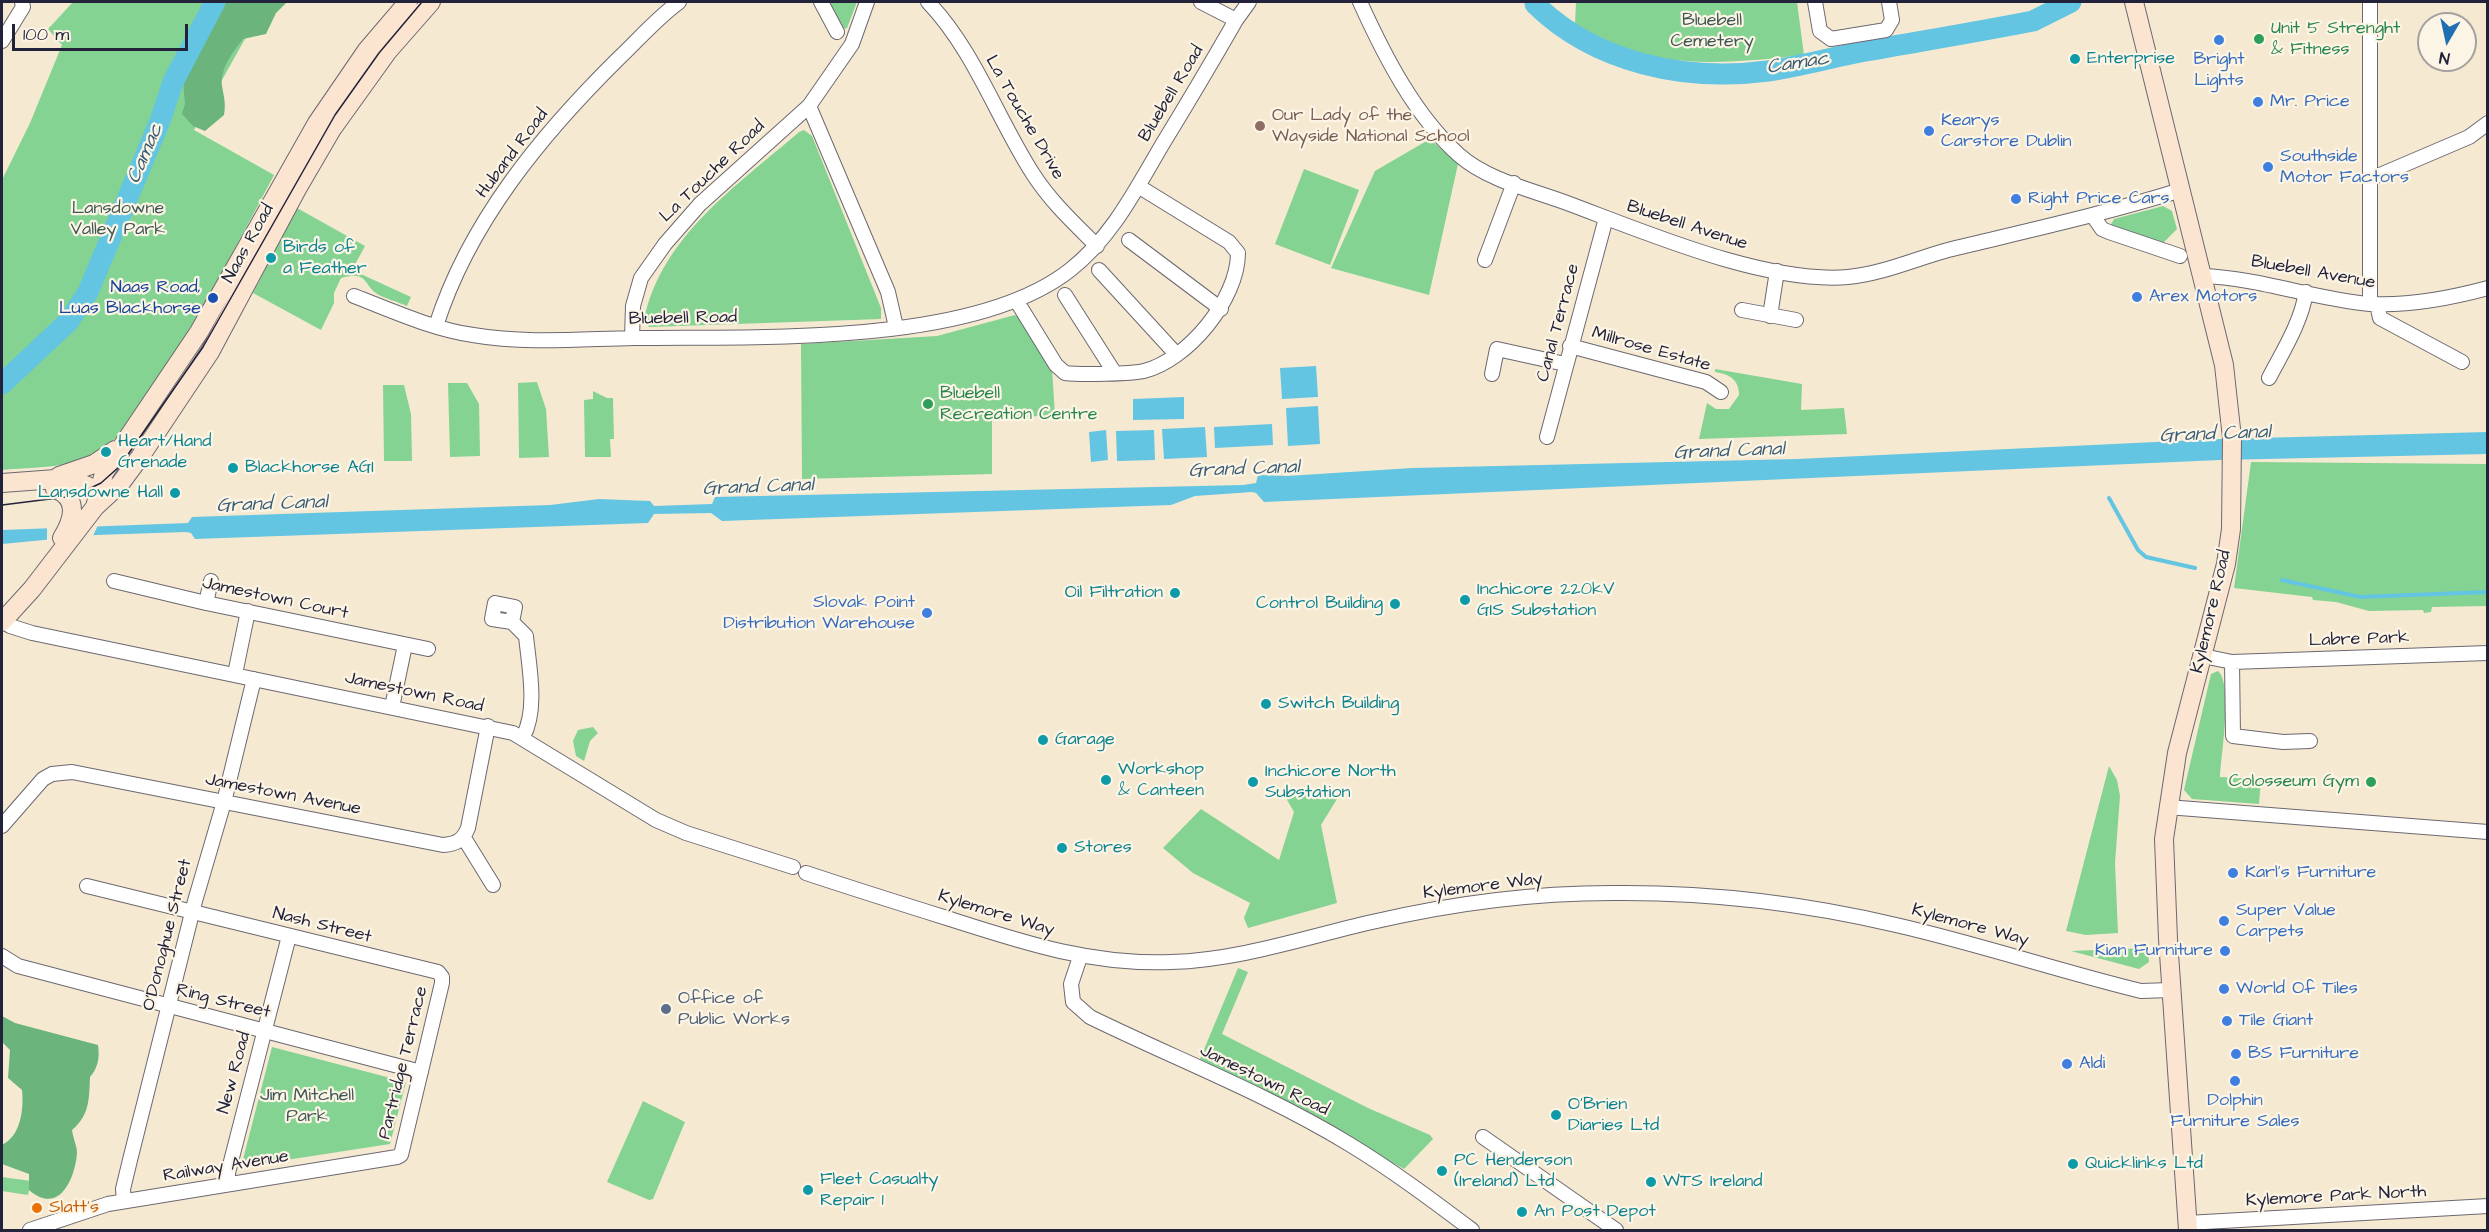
<!DOCTYPE html>
<meta charset="utf-8">
<style>
body{margin:0}
#map{position:relative;width:2489px;height:1232px;overflow:hidden;background:#f6e9d1;font-family:"Architects Daughter",sans-serif}
canvas{display:block}
.frame{position:absolute;inset:0;border:3px solid #22223b;pointer-events:none}
.north{position:absolute;left:2417px;top:12px;width:60px;height:60px;box-sizing:border-box;background:#fcf5e5;border:2px solid #a5a1a1;border-radius:50%;rotate:189deg;font-size:16px;font-weight:700;line-height:24px;text-align:center;color:#22223b}
.north::after{content:'';display:block;margin:auto;width:21px;height:27px;background:#1f6fb2;clip-path:polygon(50% 0,100% 100%,50% 72%,0 100%)}
.scale{position:absolute;left:12px;top:24px;width:176px;height:27px;box-sizing:border-box;border:3px solid #22223b;border-top:0;padding-left:8px;font-size:18px;line-height:21px;white-space:nowrap;color:#22223b;-webkit-text-stroke:4px #fcf5e5;paint-order:stroke}
</style>
<div id="map">
<canvas width="2489" height="1232"></canvas>
<div class="frame"></div>
<div class="north">N</div>
<div class="scale">100 m</div>
</div>
<script>
const ctx = document.querySelector('canvas').getContext('2d');
ctx.lineJoin = 'round';
function fill(path, color) {
  ctx.fillStyle = color;
  ctx.fill(path, 'evenodd');
}
function strokePath(path, color, width, dash) {
  ctx.strokeStyle = color;
  ctx.lineWidth = width;
  ctx.lineCap = dash ? 'butt' : 'round';
  ctx.setLineDash(dash || []);
  ctx.stroke(path);
}
function label(font, color, halo, rows, align = 'center') {
  ctx.font = font + ' "Architects Daughter",sans-serif';
  ctx.lineWidth = 4.5;
  ctx.setLineDash([]);
  ctx.textBaseline = 'middle';
  ctx.strokeStyle = halo;
  ctx.fillStyle = color;
  for (const [text, x, y, turn = 0] of rows) {
    ctx.save();
    ctx.translate(x, y);
    ctx.rotate((+turn || 0) * Math.PI / 180);
    ctx.textAlign = isNaN(turn) ? turn : align;
    if (halo) ctx.strokeText(text, 0, 0);
    ctx.fillText(text, 0, 0);
    ctx.restore();
  }
}
const green = new Path2D(`
 M 73,2 L 282,2 L 246,37 L 194,130 L 274,175 C 238,243 203,309 162,374 C 144,401 124,438 95,454 C 68,469 32,467 2,470 L 2,180 L 30,123 L 62,45 L 48,29 Z
 M 826,2 L 857,2 L 847,28 L 842,29 Z
 M 1576,2 L 1797,2 L 1804,55 C 1741,62 1672,70 1611,44 C 1599,39 1587,31 1575,25 Z
 M 804,130 L 812,136 L 881,308 L 881,319 L 649,327 L 644,320 C 661,236 738,185 799,132 Z
 M 1430,139 L 1458,164 L 1429,295 L 1331,268 L 1375,171 Z
 M 1304,169 L 1359,190 L 1330,265 L 1275,244 Z
 M 2163,206 L 2172,211 L 2177,229 L 2163,243 L 2110,226 L 2114,219 Z
 M 297,208 L 365,246 L 352,270 L 411,297 L 407,306 C 398,302 387,299 379,295 C 362,286 370,270 341,278 L 334,293 L 334,303 L 321,330 L 253,293 Z
 M 1015,315 L 1021,319 L 1052,368 L 1055,415 L 992,419 L 992,474 L 802,479 L 801,344 L 937,336 Z
 M 1715,369 L 1802,384 L 1801,410 L 1844,408 L 1847,434 L 1699,439 L 1707,403 L 1716,409 L 1729,409 L 1739,395 C 1739,379 1729,374 1715,372 Z
 M 537,382 L 546,409 L 549,457 L 519,458 L 518,383 Z
 M 448,383 L 467,383 L 479,404 L 480,456 L 450,457 Z
 M 383,385 L 404,385 L 411,414 L 412,461 L 384,461 Z
 M 593,391 L 607,398 L 613,398 L 614,439 L 610,439 L 611,457 L 585,457 L 584,400 L 593,399 Z
 M 2251,462 L 2487,464 L 2487,606 L 2432,607 L 2431,612 L 2424,613 L 2423,610 L 2369,611 L 2336,602 L 2313,600 L 2312,597 L 2234,588 Z
 M 2218,671 C 2233,684 2221,756 2220,777 L 2261,779 L 2259,804 L 2192,799 L 2184,790 L 2211,674 Z
 M 593,727 L 598,733 L 590,741 L 584,761 L 576,756 L 573,741 L 578,730 Z
 M 2109,766 L 2117,780 L 2120,796 L 2115,863 L 2118,933 L 2086,935 L 2066,931 Z
 M 1330,790 L 1337,799 L 1321,825 L 1337,903 L 1248,928 L 1244,918 L 1250,903 L 1193,873 L 1163,848 L 1201,809 L 1279,860 L 1294,812 L 1286,798 Z
 M 2148,948 L 2149,962 L 2139,969 L 2071,951 Z
 M 1238,968 L 1248,972 L 1222,1034 L 1368,1108 L 1430,1135 L 1433,1139 L 1404,1169 L 1200,1059 Z
 M 272,1047 L 406,1082 L 390,1144 L 241,1167 Z
 M 643,1101 L 685,1122 L 653,1199 L 649,1200 L 607,1182 Z
 M 2,1177 L 31,1181 L 28,1195 L 2,1191 Z`);
const forest = new Path2D(`
 M 225,2 L 287,2 L 276,13 L 266,34 L 243,39 C 233,52 220,68 222,86 C 224,97 226,104 224,115 L 205,131 L 193,126 L 182,114 L 185,104 L 183,81 L 192,67 L 205,28 Z
 M 2,1016 L 15,1023 L 98,1045 C 100,1057 98,1068 90,1077 C 89,1098 90,1115 72,1130 C 73,1138 77,1146 77,1153 C 75,1179 59,1216 29,1190 L 29,1174 L 2,1164 L 2,1145 C 21,1136 24,1108 22,1090 L 8,1078 L 10,1050 L 2,1042 Z`);
const water = new Path2D(`
 M 1316,366 L 1318,397 L 1282,399 L 1280,368 Z
 M 1184,397 L 1184,419 L 1133,420 L 1133,399 Z
 M 1318,406 L 1320,444 L 1288,446 L 1286,408 Z
 M 1272,424 L 1273,445 L 1215,448 L 1214,427 Z
 M 1205,427 L 1207,457 L 1164,459 L 1162,429 Z
 M 1106,430 L 1108,460 L 1091,462 L 1089,432 Z
 M 1154,430 L 1155,460 L 1117,461 L 1116,431 Z
 M 2488,432 L 2487,454 L 2220,460 L 1264,502 L 1256,493 L 1252,492 L 1195,496 L 1171,505 L 722,521 L 711,513 L 654,514 L 648,523 L 195,539 L 191,533 L 186,532 L 96,535 L 2,544 L 2,530 L 188,523 L 192,517 L 550,505 L 599,499 L 650,501 L 654,506 L 712,504 L 715,497 L 1243,485 L 1256,483 L 1258,475 L 1287,476 L 1412,468 L 1797,459 L 2219,439 Z`);
const pier = new Path2D(`
 M 99,523 L 92,538 L 47,543 L 47,525 Z`);
const stream = new Path2D(`
 M 2109,498 L 2138,550 L 2146,557 L 2195,568
 M 2282,580 L 2360,597 L 2488,592`);
const river = new Path2D(`
 M 1535,4 C 1595,63 1685,82 1768,71 C 1801,66 1833,57 1866,51 C 1922,41 1977,32 2033,21 L 2071,2
 M 2,384 L 69,321 L 88,292 L 160,121 L 173,82 L 215,2`);
const street = new Path2D(`
 M 821,2 L 837,32
 M 867,2 L 852,44 L 809,106 L 888,292 L 896,327
 M 928,2 C 974,50 997,118 1033,174 C 1051,202 1074,223 1097,246
 M 1360,2 C 1384,55 1415,116 1459,155 C 1487,180 1532,190 1567,203 C 1645,232 1765,284 1848,277 C 1882,274 1915,259 1948,250 C 2026,231 2104,214 2181,190
 M 1815,2 L 1820,31 L 1831,39 L 1886,30 L 1892,20 L 1889,2
 M 1236,20 L 1249,2
 M 2,41 L 23,7 L 22,2
 M 2371,176 L 2380,175 L 2469,137 L 2488,123
 M 2093,216 L 2102,229 L 2109,232 L 2180,256
 M 1129,240 L 1221,309
 M 1485,260 L 1514,183
 M 1099,270 L 1176,354
 M 2202,276 C 2260,278 2313,299 2370,304 C 2407,306 2451,298 2488,288
 M 1065,295 L 1114,372
 M 354,296 C 393,311 432,329 473,335 C 526,344 580,339 634,338 C 755,336 972,347 1070,270 C 1112,237 1135,191 1162,145 C 1187,104 1212,62 1236,20 L 1201,2
 M 1016,300 L 1056,365 L 1065,373 C 1079,375 1131,374 1144,371 C 1188,360 1238,299 1238,253 L 1229,242 L 1138,186
 M 2370,304 L 2370,2
 M 2377,304 L 2380,318 L 2462,362
 M 1742,310 L 1796,320
 M 1770,316 L 1777,271
 M 436,326 C 469,222 542,134 619,58 C 639,39 657,18 679,2
 M 632,338 L 633,306 L 641,278 L 665,244 L 700,204 L 809,106
 M 1570,346 L 1706,382 L 1721,392
 M 1492,374 L 1497,349 L 1565,364
 M 2269,378 C 2283,351 2301,323 2306,292
 M 1547,437 L 1606,218
 M 114,581 L 206,603 L 428,649
 M 206,603 L 211,581
 M 495,603 L 515,607 L 512,622 L 492,619 Z
 M 3,620 L 10,626 L 32,633 L 513,733 L 656,820 L 686,833 L 793,867
 M 512,622 L 526,636 C 529,667 538,709 523,737
 M 2203,656 L 2232,662 L 2488,653
 M 2232,662 L 2233,736 L 2283,742 L 2310,741
 M 235,674 L 248,611
 M 392,707 L 405,645
 M 2167,807 L 2488,832
 M 2,826 L 43,779 L 52,774 L 72,772 L 443,845 C 457,844 463,840 468,828 L 488,726
 M 464,838 L 493,885
 M 806,873 C 854,889 902,904 950,919 C 1025,943 1091,965 1171,962 C 1240,960 1306,937 1372,922 C 1453,903 1541,892 1624,893 C 1715,893 1807,904 1896,925 C 1979,944 2059,971 2141,991 L 2171,990
 M 2,956 L 18,966 L 421,1072
 M 1080,957 L 1071,984 L 1073,1002 L 1090,1017 C 1176,1059 1267,1094 1349,1144 C 1392,1170 1432,1200 1472,1230
 M 1483,1137 L 1616,1230
 M 228,1184 L 228,1173 L 289,936
 M 124,1201 L 123,1189 L 130,1160 L 195,901 L 224,802 L 254,679
 M 2187,1223 L 2488,1206
 M 30,1230 L 108,1204 L 397,1157 L 401,1155 L 442,983 L 442,977 L 438,972 L 87,886`);
const secondary = new Path2D(`
 M 2134,2 L 2224,365 L 2232,438 L 2231,529 L 2226,564 L 2177,753 L 2164,839 L 2168,939 L 2188,1230
 M 59,476 L 94,464 L 115,450
 M 2,483 L 69,478 L 99,491
 M 55,489 C 80,498 73,520 62,538
 M 95,507 L 104,473 L 199,332 L 317,123 L 367,50 L 408,2
 M 2,622 L 32,589 L 95,507 L 120,484 L 140,457 L 210,352 L 297,189 L 332,129 L 388,51 L 431,2`);
const tram = new Path2D(`
 M 2,505 L 74,496 L 101,483 L 120,466 L 203,347 L 335,115 L 379,53 L 422,2`);
const markers = [
 [2259,39,6,"#2e9e5b"],
 [2219,40,6,"#3f7fe0"],
 [2075,59,6,"#0f9aa8"],
 [2258,102,6,"#3f7fe0"],
 [1260,126,6,"#8d6e63"],
 [1929,131,6,"#3f7fe0"],
 [2268,167,6,"#3f7fe0"],
 [2016,199,6,"#3f7fe0"],
 [271,258,6,"#0f9aa8"],
 [2137,297,6,"#3f7fe0"],
 [213,298,6,"#1a4fb4"],
 [928,404,6,"#2e9e5b"],
 [106,452,6,"#0f9aa8"],
 [233,468,6,"#0f9aa8"],
 [175,493,6,"#0f9aa8"],
 [1175,593,6,"#0f9aa8"],
 [1465,600,6,"#0f9aa8"],
 [1395,604,6,"#0f9aa8"],
 [927,613,6,"#3f7fe0"],
 [1266,704,6,"#0f9aa8"],
 [1043,740,6,"#0f9aa8"],
 [1106,780,6,"#0f9aa8"],
 [1253,782,6,"#0f9aa8"],
 [2371,782,6,"#2e9e5b"],
 [1062,848,6,"#0f9aa8"],
 [2233,873,6,"#3f7fe0"],
 [2224,921,6,"#3f7fe0"],
 [2225,951,6,"#3f7fe0"],
 [2224,989,6,"#3f7fe0"],
 [666,1009,6,"#5c6f8a"],
 [2227,1021,6,"#3f7fe0"],
 [2236,1054,6,"#3f7fe0"],
 [2067,1064,6,"#3f7fe0"],
 [2235,1081,6,"#3f7fe0"],
 [1556,1115,6,"#0f9aa8"],
 [2073,1164,6,"#0f9aa8"],
 [1442,1171,6,"#0f9aa8"],
 [1651,1182,6,"#0f9aa8"],
 [808,1190,6,"#0f9aa8"],
 [37,1208,6,"#e8710a"],
 [1522,1212,6,"#0f9aa8"]
];
const parkNames = [
 ["Bluebell",1712,21],
 ["Cemetery",1712,42],
 ["Lansdowne",118,209],
 ["Valley Park",118,230],
 ["Jim Mitchell",307,1096],
 ["Park",307,1117]
];
const leisureNames = [
 ["Unit 5 Strenght",2271,29],
 ["& Fitness",2271,50],
 ["Bluebell",940,394],
 ["Recreation Centre",940,415],
 ["Colosseum Gym",2359,782,"right"]
];
const cultureNames = [
 ["Enterprise",2087,59],
 ["Birds of",283,248],
 ["a Feather",283,269],
 ["Heart/Hand",118,442],
 ["Grenade",118,463],
 ["Blackhorse AGI",245,468],
 ["Lansdowne Hall",163,493,"right"],
 ["Inchicore 220kV",1477,590],
 ["GIS Substation",1477,611],
 ["Oil Filtration",1163,593,"right"],
 ["Control Building",1383,604,"right"],
 ["Switch Building",1278,704],
 ["Garage",1055,740],
 ["Workshop",1118,770],
 ["& Canteen",1118,791],
 ["Inchicore North",1265,772],
 ["Substation",1265,793],
 ["Stores",1074,848],
 ["O'Brien",1568,1105],
 ["Diaries Ltd",1568,1126],
 ["PC Henderson",1454,1161],
 ["(Ireland) Ltd",1454,1182],
 ["Quicklinks Ltd",2085,1164],
 ["Fleet Casualty",820,1180],
 ["Repair 1",820,1201],
 ["WTS Ireland",1663,1182],
 ["An Post Depot",1534,1212]
];
const shopNames = [
 ["Bright",2219,60,"center"],
 ["Lights",2219,81,"center"],
 ["Mr. Price",2270,102],
 ["Kearys",1941,121],
 ["Carstore Dublin",1941,142],
 ["Southside",2280,157],
 ["Motor Factors",2280,178],
 ["Right Price Cars",2028,199],
 ["Arex Motors",2149,297],
 ["Slovak Point",915,603,"right"],
 ["Distribution Warehouse",915,624,"right"],
 ["Karl's Furniture",2245,873],
 ["Super Value",2236,911],
 ["Carpets",2236,932],
 ["Kian Furniture",2213,951,"right"],
 ["World Of Tiles",2236,989],
 ["Tile Giant",2239,1021],
 ["BS Furniture",2248,1054],
 ["Aldi",2079,1064],
 ["Dolphin",2235,1101,"center"],
 ["Furniture Sales",2235,1122,"center"]
];
const streetNames = [
 ["Bluebell Road",1172,94,-59],
 ["La Touche Drive",1024,118,60],
 ["Huband Road",513,154,-53],
 ["La Touche Road",713,172,-44],
 ["Bluebell Avenue",1687,226,18],
 ["Naas Road",249,244,-61],
 ["Bluebell Avenue",2313,273,10],
 ["Bluebell Road",683,319,-1],
 ["Canal Terrace",1559,323,-75],
 ["Millrose Estate",1651,350,16],
 ["Jamestown Court",275,599,12],
 ["Kylemore Road",2212,612,-77],
 ["Labre Park",2359,640,-2],
 ["Jamestown Road",414,693,12],
 ["Jamestown Avenue",283,795,11],
 ["Kylemore Way",1483,887,-7],
 ["Kylemore Way",996,914,17],
 ["Nash Street",322,926,14],
 ["Kylemore Way",1970,926,15],
 ["O'Donoghue Street",168,935,-76],
 ["Ring Street",223,1002,14],
 ["Partridge Terrace",404,1063,-76],
 ["New Road",235,1073,-75],
 ["Jamestown Road",1264,1081,26],
 ["Railway Avenue",226,1167,-9],
 ["Kylemore Park North",2336,1197,-3]
];
const educationNames = [
 ["Our Lady of the",1272,116],
 ["Wayside National School",1272,137]
];
const transitNames = [
 ["Naas Road,",201,288],
 ["Luas Blackhorse",201,309]
];
const serviceNames = [
 ["Office of",678,999],
 ["Public Works",678,1020]
];
const foodNames = [
 ["Slatt’s",49,1208]
];
const waterNames = [
 ["Camac",1798,64,-9],
 ["Camac",146,154,-67],
 ["Grand Canal",2215,435,-2],
 ["Grand Canal",1729,452,-2],
 ["Grand Canal",1244,470,-2],
 ["Grand Canal",758,488,-2],
 ["Grand Canal",272,505,-2]
];
fill(green, '#84d392');
fill(forest, '#6bb57c');
fill(water, '#63c5e1');
fill(pier, '#f6e9d1');
strokePath(stream, '#63c5e1', 4);
strokePath(river, '#63c5e1', 21);
strokePath(street, '#6c6870', 16);
strokePath(secondary, '#6c6870', 20);
strokePath(street, '#fff', 14);
strokePath(secondary, '#fce5d0', 18);
strokePath(tram, '#22223b', 1.5);
for (const [x, y, r, color] of markers) {
  const dot = new Path2D();
  dot.arc(x, y, r, 0, 2 * Math.PI);
  ctx.fillStyle = color;
  ctx.fill(dot);
  strokePath(dot, '#fcf5e5', 2);
}
label('18px', '#3f5755', '#fcf5e5', parkNames);
label('18px', '#27864d', '#fcf5e5', leisureNames, 'left');
label('18px', '#0d838f', '#fcf5e5', cultureNames, 'left');
label('18px', '#366cbe', '#fcf5e5', shopNames, 'left');
label('18px', '#22223b', '#fcf5e5', streetNames);
label('18px', '#785e54', '#fcf5e5', educationNames, 'left');
label('18px', '#164399', '#fcf5e5', transitNames, 'right');
label('18px', '#4e5e75', '#fcf5e5', serviceNames, 'left');
label('18px', '#c56008', '#fcf5e5', foodNames, 'left');
label('italic 20px', '#395b75', '#fcf5e5', waterNames);
</script>
